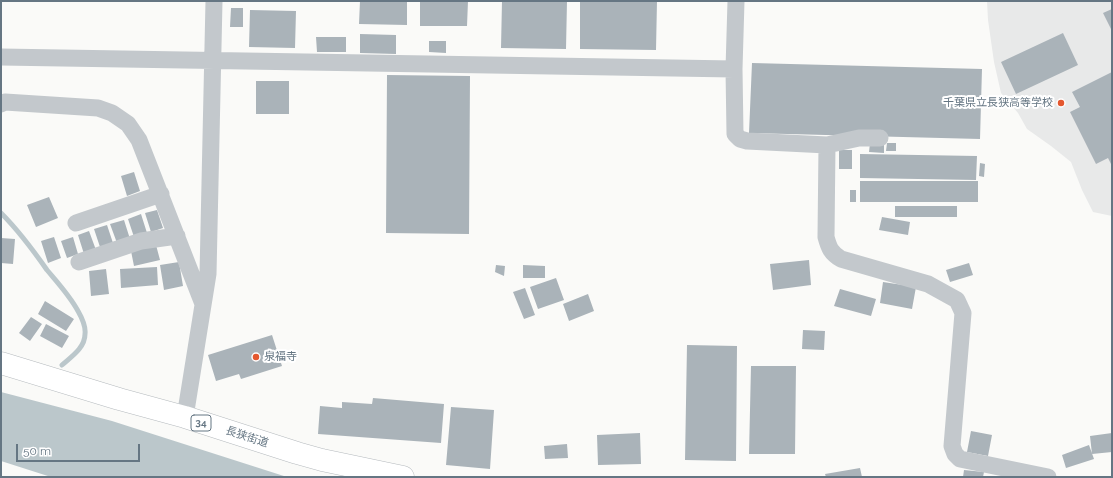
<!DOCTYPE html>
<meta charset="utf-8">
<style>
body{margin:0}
#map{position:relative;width:1113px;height:478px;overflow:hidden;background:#fafaf8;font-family:Raleway,sans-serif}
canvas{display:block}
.frame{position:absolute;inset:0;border:2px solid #657683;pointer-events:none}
.scale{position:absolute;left:16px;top:444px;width:124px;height:18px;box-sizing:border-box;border:2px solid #657683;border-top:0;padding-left:5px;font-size:12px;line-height:14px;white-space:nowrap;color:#657683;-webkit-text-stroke:3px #fff;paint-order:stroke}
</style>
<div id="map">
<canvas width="1113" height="478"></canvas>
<div class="frame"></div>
<div class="scale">50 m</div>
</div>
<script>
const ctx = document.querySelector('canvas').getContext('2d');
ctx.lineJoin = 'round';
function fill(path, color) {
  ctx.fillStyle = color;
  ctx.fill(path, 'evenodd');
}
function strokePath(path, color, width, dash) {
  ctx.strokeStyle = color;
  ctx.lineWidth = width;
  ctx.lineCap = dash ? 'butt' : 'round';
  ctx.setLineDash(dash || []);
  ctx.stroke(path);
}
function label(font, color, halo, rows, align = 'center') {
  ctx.font = font + ' Raleway,"Noto Sans JP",sans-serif';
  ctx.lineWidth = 4;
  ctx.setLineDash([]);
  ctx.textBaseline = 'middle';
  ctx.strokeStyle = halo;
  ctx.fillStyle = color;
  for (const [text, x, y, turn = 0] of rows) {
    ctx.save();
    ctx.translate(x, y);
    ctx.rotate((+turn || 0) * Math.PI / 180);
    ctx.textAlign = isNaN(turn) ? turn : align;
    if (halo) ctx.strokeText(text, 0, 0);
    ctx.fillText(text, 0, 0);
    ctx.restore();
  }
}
const built = new Path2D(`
 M 987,1 L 1112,1 L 1112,216 L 1093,212 L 1082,190 L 1071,162 L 1051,146 L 1027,129 L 1018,113 L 1001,93 L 994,62 L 988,20 Z`);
const water = new Path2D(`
 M 1,392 L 112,421 L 287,477 L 51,477 L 1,461 Z`);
const stream = new Path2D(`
 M 1,213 C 18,230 33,250 47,270 C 58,283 70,296 78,311 C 82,318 86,326 85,334 C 85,348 71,357 62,365`);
const building = new Path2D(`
 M 360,1 L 407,1 L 407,25 L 359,24 Z
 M 420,1 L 468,1 L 467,26 L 420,26 Z
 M 502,1 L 567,1 L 566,49 L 501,48 Z
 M 580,1 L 657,1 L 656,50 L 580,49 Z
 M 231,8 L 243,8 L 243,27 L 230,27 Z
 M 1112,9 L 1112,31 L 1103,13 Z
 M 250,10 L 296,11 L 295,48 L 249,47 Z
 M 1063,33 L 1078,65 L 1016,94 L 1001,62 Z
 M 360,34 L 396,35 L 396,54 L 360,53 Z
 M 316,37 L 346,37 L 346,52 L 317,52 Z
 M 429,41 L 446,41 L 446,53 L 429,52 Z
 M 752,63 L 982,69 L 980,139 L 749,133 Z
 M 1112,72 L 1112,166 L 1108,158 L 1096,164 L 1070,112 L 1080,107 L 1072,92 Z
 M 387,75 L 470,76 L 469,234 L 386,233 Z
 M 256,81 L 289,81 L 289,114 L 256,114 Z
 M 870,143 L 884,145 L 884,153 L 869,152 Z
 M 887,143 L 896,143 L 896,151 L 886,151 Z
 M 839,150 L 852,150 L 852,169 L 839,169 Z
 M 860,154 L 977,156 L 976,180 L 860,178 Z
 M 980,163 L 985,164 L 984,177 L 979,176 Z
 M 134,172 L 140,191 L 127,196 L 121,176 Z
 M 860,181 L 978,181 L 978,202 L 860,202 Z
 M 850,190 L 856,190 L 856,202 L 850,202 Z
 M 49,197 L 58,218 L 36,227 L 27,205 Z
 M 895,206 L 957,206 L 957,217 L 895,217 Z
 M 157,210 L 163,228 L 151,232 L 145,213 Z
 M 141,214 L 147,233 L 134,237 L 128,219 Z
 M 882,217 L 910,222 L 908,235 L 879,230 Z
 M 124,220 L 130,239 L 117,243 L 110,224 Z
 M 107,225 L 113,243 L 100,247 L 94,229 Z
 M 89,231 L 96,250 L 84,254 L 78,235 Z
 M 54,237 L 61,258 L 48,263 L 41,241 Z
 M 73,237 L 78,254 L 67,258 L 61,241 Z
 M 1,238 L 15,239 L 13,264 L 1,263 Z
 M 156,245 L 160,260 L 134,266 L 131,251 Z
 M 809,260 L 811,285 L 773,290 L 770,264 Z
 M 179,262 L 183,286 L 164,290 L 160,265 Z
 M 969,263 L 973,275 L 950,282 L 946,270 Z
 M 496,265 L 505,266 L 504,276 L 495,272 Z
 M 523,265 L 545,266 L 545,278 L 523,278 Z
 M 157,267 L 158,285 L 121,288 L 120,269 Z
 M 106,269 L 109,294 L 91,296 L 89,271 Z
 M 556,278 L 564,300 L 538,309 L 530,287 Z
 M 883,282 L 916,287 L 912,309 L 880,303 Z
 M 525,288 L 535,315 L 524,319 L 513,292 Z
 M 840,289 L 876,299 L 871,316 L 834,306 Z
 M 588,294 L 594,311 L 569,321 L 563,304 Z
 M 45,301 L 74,319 L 66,331 L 38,314 Z
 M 31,317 L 42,324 L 30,341 L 19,333 Z
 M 46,324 L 69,336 L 62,348 L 40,336 Z
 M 803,330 L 825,331 L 824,350 L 802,349 Z
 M 272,335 L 282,366 L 241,379 L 239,374 L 216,381 L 208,355 Z
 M 687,345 L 737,346 L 736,461 L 685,460 Z
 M 751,366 L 796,366 L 795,454 L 749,454 Z
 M 373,398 L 444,404 L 441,443 L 318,434 L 320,406 L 342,408 L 342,402 L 372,404 Z
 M 451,407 L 494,410 L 490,469 L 446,465 Z
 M 971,431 L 992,435 L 988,456 L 967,452 Z
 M 640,433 L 641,464 L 598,465 L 597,435 Z
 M 1112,433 L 1112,452 L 1092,454 L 1090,436 Z
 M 567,444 L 568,458 L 545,459 L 544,446 Z
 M 1089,445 L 1094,459 L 1066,468 L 1062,455 Z
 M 860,468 L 862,477 L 826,477 L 825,474 Z
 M 964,470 L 984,472 L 983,477 L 963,477 Z`);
const minor = new Path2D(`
 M 736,1 L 734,69 L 735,134 L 740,139 L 747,141 L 827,145 L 859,138 L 880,138
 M 1,57 L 734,69
 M 1,104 L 5,102 L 98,108 L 112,113 L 128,124 L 139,140 L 203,304
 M 827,145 L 826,237 C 829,248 831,253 841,259 L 928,284 L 957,300 L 963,313 L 952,446 L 955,454 L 960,459 L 1048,477
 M 76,223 L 161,194
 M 79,262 L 141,241 L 177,236
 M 185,417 L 208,274 L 214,1`);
const primary = new Path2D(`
 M 1,363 L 119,399 L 185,417 L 297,453 L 322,460 L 403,477`);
const markers = [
 [1061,103,4,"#e4572e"],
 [256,357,4,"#e4572e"]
];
const shields = [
 [201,423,20]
];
const shieldNames = [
 ["34",201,423]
];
const poiNames = [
 ["千葉県立長狭高等学校",1053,103],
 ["泉福寺",264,357,"left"]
];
const streetNames = [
 ["長狭街道",247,437,18]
];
fill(built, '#e8e9e9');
fill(water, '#bbc7cb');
strokePath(stream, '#bbc7cb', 5);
fill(building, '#aab3b9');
strokePath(primary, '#b5babe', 23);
strokePath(minor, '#c3c8cc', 17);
strokePath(primary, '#fff', 22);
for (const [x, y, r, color] of markers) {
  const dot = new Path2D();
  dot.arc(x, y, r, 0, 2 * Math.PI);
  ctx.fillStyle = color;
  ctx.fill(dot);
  strokePath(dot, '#fff', 1.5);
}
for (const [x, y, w] of shields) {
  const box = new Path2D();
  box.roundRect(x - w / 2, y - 8, w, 16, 3);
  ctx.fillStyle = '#fff';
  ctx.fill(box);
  strokePath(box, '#657683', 1);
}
label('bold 10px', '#657683', null, shieldNames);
label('11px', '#657683', '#fff', poiNames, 'right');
label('11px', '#657683', '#fff', streetNames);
</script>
